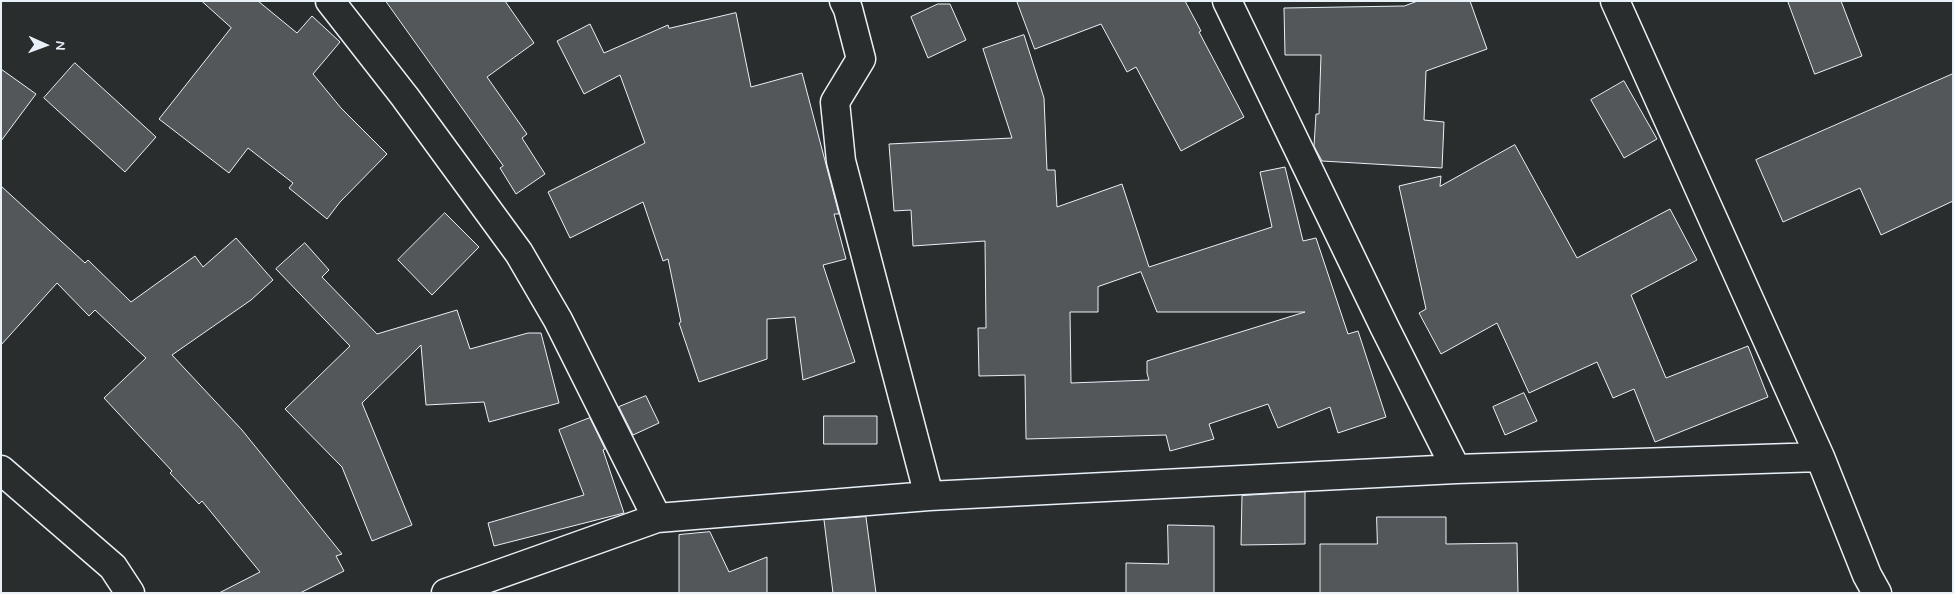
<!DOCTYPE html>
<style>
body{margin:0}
#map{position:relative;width:1954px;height:594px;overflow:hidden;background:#2a2d2e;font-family:Mynerve,sans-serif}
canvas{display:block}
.frame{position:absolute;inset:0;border:2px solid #e8f1f8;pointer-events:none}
.north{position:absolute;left:20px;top:20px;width:50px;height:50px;-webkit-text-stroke:4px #2a2d2e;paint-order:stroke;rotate:92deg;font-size:14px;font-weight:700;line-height:20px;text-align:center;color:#e8f1f8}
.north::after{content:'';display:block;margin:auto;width:18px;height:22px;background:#e8f1f8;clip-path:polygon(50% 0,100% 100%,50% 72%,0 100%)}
</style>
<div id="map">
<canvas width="1954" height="594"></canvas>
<div class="frame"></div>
<div class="north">N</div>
</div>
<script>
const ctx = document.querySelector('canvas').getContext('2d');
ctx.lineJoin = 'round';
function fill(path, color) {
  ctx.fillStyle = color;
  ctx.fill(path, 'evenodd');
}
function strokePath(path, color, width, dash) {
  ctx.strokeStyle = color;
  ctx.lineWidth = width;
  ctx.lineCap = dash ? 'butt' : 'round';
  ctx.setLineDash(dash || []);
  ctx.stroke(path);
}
const building = new Path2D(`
 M 202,1 L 258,1 L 297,33 L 312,16 L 340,42 L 313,74 L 341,108 L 387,154 L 340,202 L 327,219 L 289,188 L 293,183 L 248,148 L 229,173 L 159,119 L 231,28 Z
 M 386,1 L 505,1 L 534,43 L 487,77 L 527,134 L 522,138 L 545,174 L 516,194 L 500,168 L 503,166 Z
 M 1017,1 L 1185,1 L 1201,31 L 1199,32 L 1244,117 L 1181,151 L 1136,67 L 1127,72 L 1101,24 L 1035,49 Z
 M 1418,1 L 1470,1 L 1487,49 L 1426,71 L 1424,120 L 1444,122 L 1442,168 L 1322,161 L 1314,146 L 1316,114 L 1319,114 L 1321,55 L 1285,55 L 1284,8 L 1404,6 Z
 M 1788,1 L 1841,1 L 1862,56 L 1815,74 Z
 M 938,4 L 950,4 L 966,40 L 928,58 L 911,17 Z
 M 736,13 L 751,87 L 802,73 L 839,214 L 834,214 L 846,259 L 823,265 L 855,362 L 803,380 L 795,317 L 767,319 L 767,359 L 699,382 L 679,323 L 681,322 L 668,259 L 663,261 L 643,202 L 570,238 L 548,192 L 645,143 L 620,75 L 584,94 L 557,41 L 590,24 L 604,53 L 668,25 L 669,28 Z
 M 1024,35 L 1044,98 L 1047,170 L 1055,170 L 1057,207 L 1122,184 L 1149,267 L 1272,227 L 1260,172 L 1285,167 L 1303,241 L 1316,238 L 1348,334 L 1358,331 L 1386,417 L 1338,433 L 1330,407 L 1278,428 L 1268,404 L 1209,424 L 1214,439 L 1170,451 L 1166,435 L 1026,439 L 1025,375 L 979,376 L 978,328 L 986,328 L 985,241 L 913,246 L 911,210 L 894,211 L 889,144 L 1012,138 L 983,49 ZM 1141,272 L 1157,312 L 1305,312 L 1147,361 L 1147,373 L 1149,380 L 1071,383 L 1070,312 L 1098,312 L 1098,287 Z
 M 75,63 L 156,137 L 125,172 L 44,98 Z
 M 1,69 L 36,94 L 1,141 Z
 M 1953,74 L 1953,201 L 1881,235 L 1860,188 L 1783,222 L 1756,160 Z
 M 1624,81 L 1657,139 L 1624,158 L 1591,100 Z
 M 1515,145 L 1577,258 L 1670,209 L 1697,260 L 1631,295 L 1666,378 L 1748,346 L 1768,397 L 1655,442 L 1634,389 L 1613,398 L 1597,362 L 1529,393 L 1497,323 L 1441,354 L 1419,313 L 1426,309 L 1399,186 L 1441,176 L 1440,186 Z
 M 1,186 L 85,263 L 88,260 L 131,302 L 195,256 L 203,267 L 236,238 L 273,280 L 251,300 L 172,355 L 242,430 L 342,554 L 336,556 L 344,571 L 300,593 L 219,593 L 260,572 L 202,501 L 199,504 L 170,473 L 172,471 L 104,398 L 146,358 L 95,310 L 89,316 L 57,283 L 1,345 Z
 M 445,213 L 479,247 L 432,295 L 398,260 Z
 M 305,243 L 329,270 L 322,277 L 377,334 L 457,310 L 470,349 L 528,333 L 541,333 L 559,403 L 489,422 L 484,402 L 426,405 L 421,345 L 362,403 L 412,525 L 372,541 L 342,467 L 285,409 L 350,346 L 276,269 Z
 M 1524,393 L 1537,421 L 1505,435 L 1493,407 Z
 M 646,396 L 659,423 L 633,435 L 619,407 Z
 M 824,416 L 877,416 L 877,444 L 824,444 Z
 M 590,418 L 605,449 L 603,450 L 624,513 L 494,546 L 488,523 L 584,495 L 559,430 Z
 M 1305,492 L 1305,544 L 1241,545 L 1242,496 Z
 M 866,517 L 876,593 L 833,593 L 824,520 Z
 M 1377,517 L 1446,517 L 1446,544 L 1517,543 L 1518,593 L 1320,593 L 1320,544 L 1377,544 Z
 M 1168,525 L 1214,526 L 1214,593 L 1126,593 L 1126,563 L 1168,564 Z
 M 710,532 L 729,572 L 767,557 L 767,593 L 679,593 L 679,535 Z`);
const minor = new Path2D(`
 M 330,1 L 405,97 L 519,253 L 558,320 L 657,518
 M 844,1 L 848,9 L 861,59 L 835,102 L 841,161 L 929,496
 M 1227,1 L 1384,326 L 1456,469
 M 1615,1 L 1820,457 L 1867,575 L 1877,593
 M 1,470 L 113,567 L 130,593
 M 446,593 L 657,518 L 929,496 L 1456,469 L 1820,457`);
fill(building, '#535759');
strokePath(building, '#e8f1f8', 1);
strokePath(minor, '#e8f1f8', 31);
strokePath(minor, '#2a2d2e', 28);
</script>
